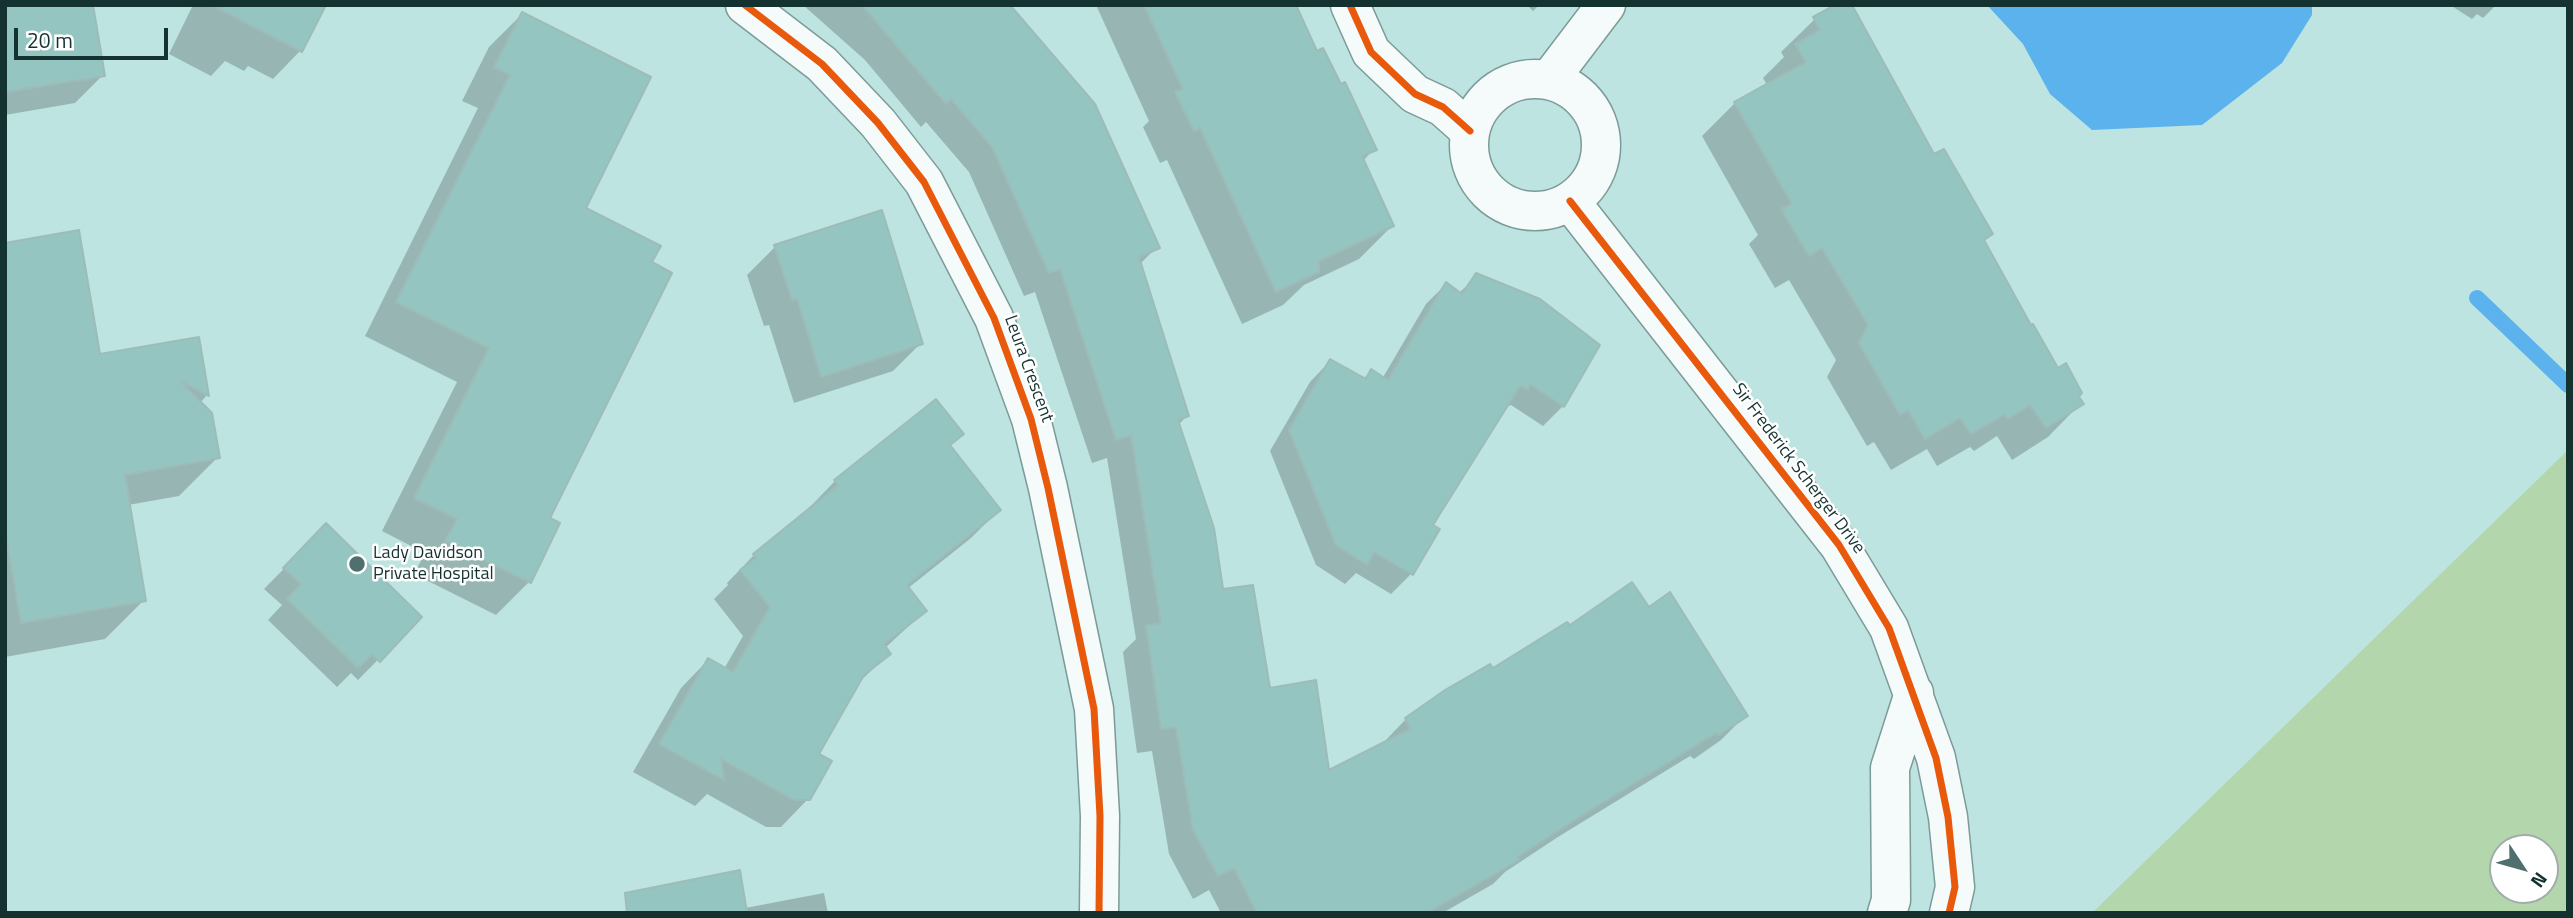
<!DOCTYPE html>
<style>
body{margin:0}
#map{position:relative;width:2573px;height:918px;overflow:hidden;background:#bde4e0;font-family:"Titillium Web",sans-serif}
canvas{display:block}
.frame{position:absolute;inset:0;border:7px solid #143230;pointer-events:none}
.north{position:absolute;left:2489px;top:834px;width:70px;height:70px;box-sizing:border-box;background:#fff;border:2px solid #a1adac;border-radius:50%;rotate:126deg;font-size:19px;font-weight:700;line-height:28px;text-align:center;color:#143230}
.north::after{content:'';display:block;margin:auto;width:24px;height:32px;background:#4f706e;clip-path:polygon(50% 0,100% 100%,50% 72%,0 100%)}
.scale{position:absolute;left:14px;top:28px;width:154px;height:32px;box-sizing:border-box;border:4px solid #143230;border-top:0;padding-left:9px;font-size:21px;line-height:24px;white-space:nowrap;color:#143230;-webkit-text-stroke:5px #fff;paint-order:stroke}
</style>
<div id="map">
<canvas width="2573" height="918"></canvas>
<div class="frame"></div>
<div class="north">N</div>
<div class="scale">20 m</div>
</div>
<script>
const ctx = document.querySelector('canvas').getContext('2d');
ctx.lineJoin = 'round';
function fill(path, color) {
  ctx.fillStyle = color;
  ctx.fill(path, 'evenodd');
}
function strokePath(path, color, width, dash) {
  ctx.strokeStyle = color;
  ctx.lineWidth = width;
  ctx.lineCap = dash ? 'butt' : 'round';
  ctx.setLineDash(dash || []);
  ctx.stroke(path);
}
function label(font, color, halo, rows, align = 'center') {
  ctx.font = font + ' "Titillium Web",sans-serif';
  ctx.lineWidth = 5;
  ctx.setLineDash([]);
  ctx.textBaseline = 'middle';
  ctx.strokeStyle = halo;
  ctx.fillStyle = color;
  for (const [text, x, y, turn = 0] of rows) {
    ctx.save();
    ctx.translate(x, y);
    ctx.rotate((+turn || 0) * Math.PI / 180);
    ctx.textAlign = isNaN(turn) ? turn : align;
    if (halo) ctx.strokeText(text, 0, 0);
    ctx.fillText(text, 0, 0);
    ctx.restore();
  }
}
const green = new Path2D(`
 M 2568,450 L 2568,913 L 2092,913 ZM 2503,848 L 2545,848 L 2545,890 L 2503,890 Z`);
const water = new Path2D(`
 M 1987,5 L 2312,5 L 2312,15 L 2282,63 L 2202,125 L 2092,130 L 2050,94 L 2023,44 Z`);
const shadow = new Path2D(`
 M 5,5 L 103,75 L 75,103 L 5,115 Z
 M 193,5 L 300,5 L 319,15 L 300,51 L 273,79 L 248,66 L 244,71 L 225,61 L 211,76 L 169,54 Z
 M 803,5 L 965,5 L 1157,247 L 1139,265 L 1187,416 L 1178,425 L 1222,591 L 1268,690 L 1328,773 L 1382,744 L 1406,719 L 1569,628 L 1649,610 L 1745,716 L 1721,740 L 1694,759 L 1690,756 L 1558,837 L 1505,872 L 1493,884 L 1446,911 L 1447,913 L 1221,913 L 1209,890 L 1193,899 L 1169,854 L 1152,751 L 1137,753 L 1123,652 L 1136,639 L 1107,458 L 1092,463 L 1035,292 L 1024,296 L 969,172 L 926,122 L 921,127 L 865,60 Z
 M 1096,5 L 1294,5 L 1316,54 L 1374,149 L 1363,161 L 1392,226 L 1359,259 L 1304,285 L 1283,305 L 1242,324 L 1167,160 L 1160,163 L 1143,127 L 1149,121 Z
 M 1527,5 L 1539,5 L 1533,11 Z
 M 2450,5 L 2496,5 L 2483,18 L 2477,14 L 2472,19 Z
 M 522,14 L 584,208 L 547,519 L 529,582 L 496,615 L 414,574 L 425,553 L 382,531 L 457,382 L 365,336 L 478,108 L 462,101 L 489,47 Z
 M 1815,19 L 1933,157 L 1991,234 L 1983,242 L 2030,327 L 2081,403 L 2048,437 L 2012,460 L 1997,436 L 1974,451 L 1970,447 L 1937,466 L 1927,449 L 1891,470 L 1874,442 L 1867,446 L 1827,377 L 1836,360 L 1789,280 L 1775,288 L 1749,244 L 1758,235 L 1702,136 L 1735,103 L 1767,85 L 1763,78 L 1784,57 L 1781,52 Z
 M 5,245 L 98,356 L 198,339 L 207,395 L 200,403 L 218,457 L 179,496 L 128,505 L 144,600 L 105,639 L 5,657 Z
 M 775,247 L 921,343 L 893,371 L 794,403 L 769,325 L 764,326 L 747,275 Z
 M 1477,276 L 1563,406 L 1543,426 L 1511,405 L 1504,408 L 1431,526 L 1411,574 L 1391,594 L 1356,573 L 1345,584 L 1316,565 L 1270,451 L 1310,382 L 1330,361 L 1363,379 L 1371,371 L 1382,379 L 1426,304 L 1446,284 L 1459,293 Z
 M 961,434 L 949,447 L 999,510 L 971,538 L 907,589 L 925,611 L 885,648 L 889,654 L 856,685 L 817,754 L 809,798 L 781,827 L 766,827 L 707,794 L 695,806 L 633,772 L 681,688 L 708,660 L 724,669 L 743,636 L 714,599 L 728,585 L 727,583 L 754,555 L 809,511 L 808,509 L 835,481 Z
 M 326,526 L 420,617 L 358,680 L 351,673 L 337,687 L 268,620 L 282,605 L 264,589 Z
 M 824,893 L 828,913 L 666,913 L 745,908 Z`);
const stream = new Path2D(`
 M 2477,298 L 2568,385`);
const building = new Path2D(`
 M 5,5 L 93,5 L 105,76 L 5,92 Z
 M 212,5 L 326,5 L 302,52 Z
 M 862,5 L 1010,5 L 1095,104 L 1160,248 L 1139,257 L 1189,416 L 1178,420 L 1214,528 L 1223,589 L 1253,585 L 1270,688 L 1316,680 L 1329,770 L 1410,729 L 1405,718 L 1445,690 L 1490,664 L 1493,668 L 1567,622 L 1570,625 L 1632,582 L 1649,607 L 1670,592 L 1748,716 L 1719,735 L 1716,733 L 1584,814 L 1517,857 L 1519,860 L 1427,913 L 1257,913 L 1234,868 L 1218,876 L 1193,830 L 1176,727 L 1161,729 L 1146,626 L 1161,623 L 1131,435 L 1116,440 L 1060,269 L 1049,273 L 992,147 L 951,99 L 946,104 Z
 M 1144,5 L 1296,5 L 1317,51 L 1323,48 L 1341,84 L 1345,82 L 1377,150 L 1362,156 L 1394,226 L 1319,261 L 1319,272 L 1276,292 L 1200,128 L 1194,131 L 1175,92 L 1183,89 Z
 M 1835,5 L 1852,5 L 1934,154 L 1944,149 L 1993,234 L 1984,240 L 2031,325 L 2033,324 L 2058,368 L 2066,363 L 2082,393 L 2079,397 L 2084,404 L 2046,428 L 2030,405 L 2008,419 L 2004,415 L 1971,434 L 1960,418 L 1925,439 L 1908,410 L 1900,415 L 1859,343 L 1868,325 L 1822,248 L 1809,256 L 1781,209 L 1792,204 L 1734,102 L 1806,62 L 1795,44 L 1820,30 L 1813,17 Z
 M 522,12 L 651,77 L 586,208 L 661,246 L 652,262 L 672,273 L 550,518 L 560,523 L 531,583 L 445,541 L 457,519 L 414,498 L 489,348 L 396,302 L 510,75 L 494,67 Z
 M 882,210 L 923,344 L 821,377 L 797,298 L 792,300 L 774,245 Z
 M 79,230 L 100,354 L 199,337 L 209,396 L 180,381 L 212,413 L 220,458 L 125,475 L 146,601 L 21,623 L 5,532 L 5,243 Z
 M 1476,273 L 1540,299 L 1600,345 L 1564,407 L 1530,384 L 1528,390 L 1520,386 L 1433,525 L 1440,529 L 1413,575 L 1374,552 L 1367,565 L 1336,545 L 1289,430 L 1330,359 L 1366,379 L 1371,369 L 1388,380 L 1446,282 L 1462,294 Z
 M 936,399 L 964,434 L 950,445 L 1001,510 L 907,585 L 927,611 L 884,644 L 891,654 L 864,675 L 819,754 L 832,761 L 810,800 L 794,800 L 721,759 L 724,780 L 659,744 L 708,658 L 733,672 L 770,607 L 740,570 L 756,558 L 753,554 L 838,485 L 834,480 Z
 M 326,523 L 422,617 L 380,662 L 372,654 L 358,668 L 287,599 L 301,584 L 283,568 Z
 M 740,870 L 747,913 L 627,913 L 625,893 Z`);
const minor = new Path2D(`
 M 745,5 L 822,64 L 878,123 L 924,182 L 994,318 L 1031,419 L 1048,488 L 1094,709 L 1100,816 L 1099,913
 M 1350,5 L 1371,52 L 1415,94 L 1443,107 L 1470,131
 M1469 145a66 66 0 1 1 132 0a66 66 0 1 1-132 0Z
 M 1549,80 L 1606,5
 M 1570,201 L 1839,545 L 1889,628 L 1936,758 L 1948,817 L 1955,887 L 1949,913
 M 1887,913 L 1891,900 L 1890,768 L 1914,693`);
const cycleway = new Path2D(`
 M 745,5 L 822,64 L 878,123 L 924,182 L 994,318 L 1031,419 L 1048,488 L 1094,709 L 1100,816 L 1099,913
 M 1350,5 L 1371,52 L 1415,94 L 1443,107 L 1470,131
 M 1570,201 L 1839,545 L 1889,628 L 1936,758 L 1948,817 L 1955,887 L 1949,913`);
const markers = [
 [357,564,9,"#4f706e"]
];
const streetNames = [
 ["Leura Crescent",1028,369,70],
 ["Sir Frederick Scherger Drive",1798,469,53]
];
const poiNames = [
 ["Lady Davidson",373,554],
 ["Private Hospital",373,575]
];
fill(green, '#b3d6ad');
fill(water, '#5cb2ed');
fill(shadow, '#0003');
strokePath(stream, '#5cb2ed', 16);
fill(building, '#95c5c0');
strokePath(building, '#9dbcb8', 2);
strokePath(minor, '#7c9b98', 41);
strokePath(minor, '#f5fbfa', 38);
strokePath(cycleway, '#e8590c', 7);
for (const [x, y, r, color] of markers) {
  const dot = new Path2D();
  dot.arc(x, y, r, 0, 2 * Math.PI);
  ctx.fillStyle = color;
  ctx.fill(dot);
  strokePath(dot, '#fff', 2.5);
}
label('18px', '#143230', '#fff', streetNames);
label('18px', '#143230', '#fff', poiNames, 'left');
</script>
